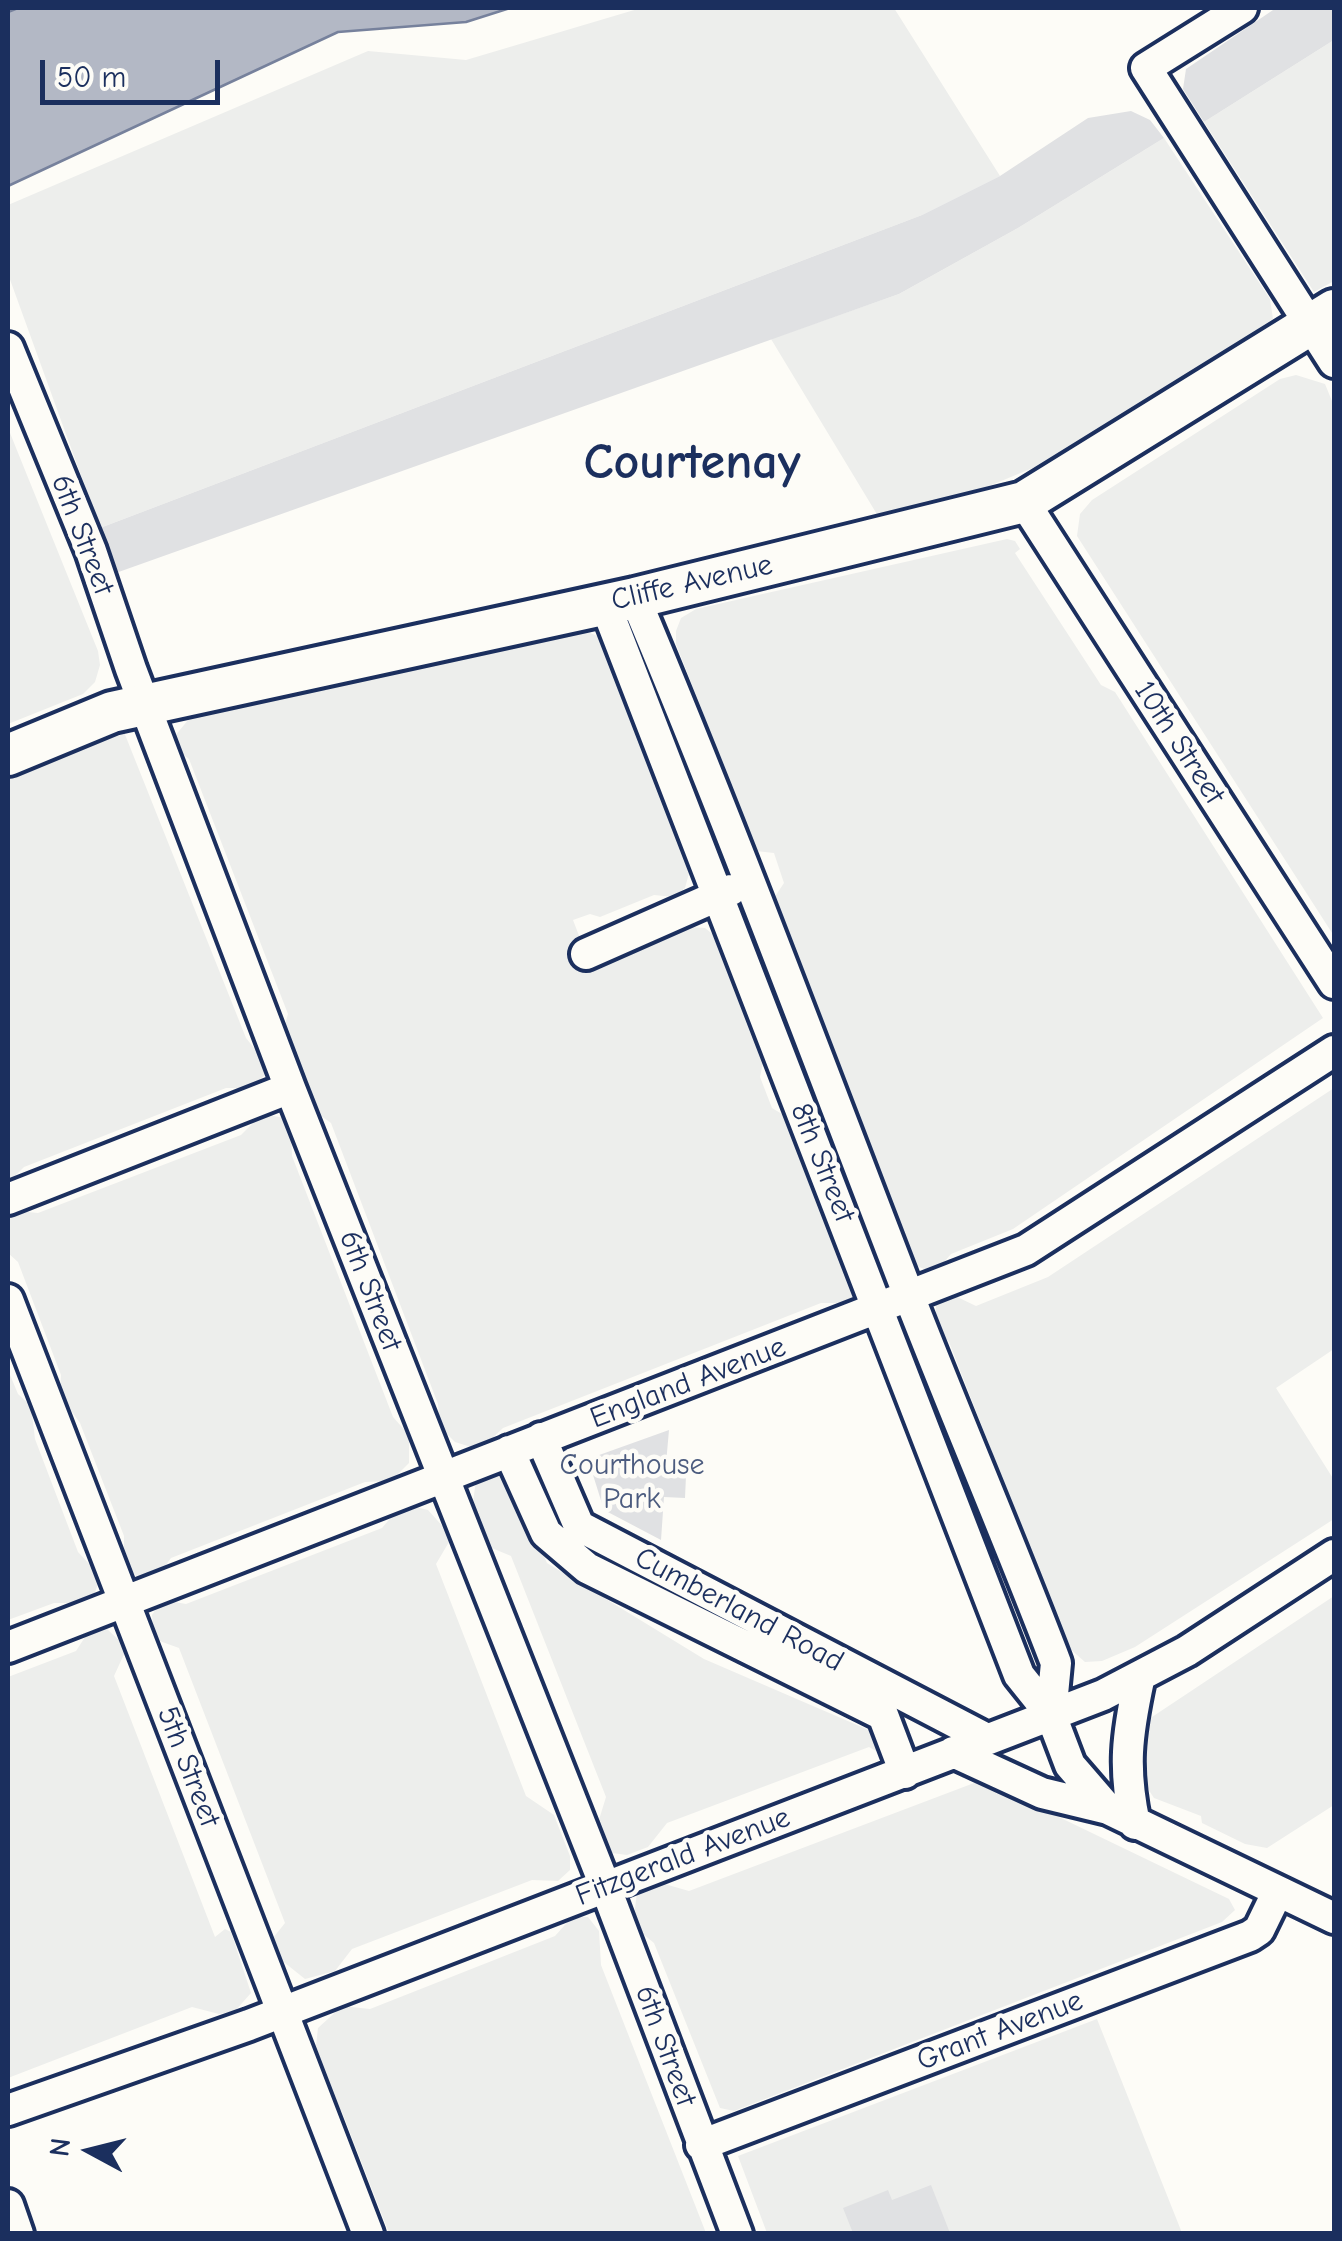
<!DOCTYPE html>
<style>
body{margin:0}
#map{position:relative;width:1342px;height:2241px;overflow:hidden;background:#fdfcf7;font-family:"Comic Neue",sans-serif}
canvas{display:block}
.frame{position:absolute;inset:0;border:10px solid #1b2f5e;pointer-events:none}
.north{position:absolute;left:40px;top:2101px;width:100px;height:100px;-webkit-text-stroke:8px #fdfcf7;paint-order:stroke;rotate:277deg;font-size:28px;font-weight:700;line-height:40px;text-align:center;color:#1b2f5e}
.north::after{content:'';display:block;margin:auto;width:35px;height:45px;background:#1b2f5e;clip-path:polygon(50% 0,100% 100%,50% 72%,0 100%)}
.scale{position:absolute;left:40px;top:60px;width:180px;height:45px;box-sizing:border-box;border:5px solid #1b2f5e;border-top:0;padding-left:12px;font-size:30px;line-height:35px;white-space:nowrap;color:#1b2f5e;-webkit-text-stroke:8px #fdfcf7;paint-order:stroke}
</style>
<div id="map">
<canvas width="1342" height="2241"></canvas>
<div class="frame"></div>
<div class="north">N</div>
<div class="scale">50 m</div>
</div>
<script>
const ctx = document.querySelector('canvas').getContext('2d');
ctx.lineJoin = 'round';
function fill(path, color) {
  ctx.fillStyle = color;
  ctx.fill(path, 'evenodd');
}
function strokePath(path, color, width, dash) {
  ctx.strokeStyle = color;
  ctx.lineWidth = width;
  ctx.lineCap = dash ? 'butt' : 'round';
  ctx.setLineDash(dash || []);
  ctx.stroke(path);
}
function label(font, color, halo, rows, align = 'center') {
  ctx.font = font + ' "Comic Neue",sans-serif';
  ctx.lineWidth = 9;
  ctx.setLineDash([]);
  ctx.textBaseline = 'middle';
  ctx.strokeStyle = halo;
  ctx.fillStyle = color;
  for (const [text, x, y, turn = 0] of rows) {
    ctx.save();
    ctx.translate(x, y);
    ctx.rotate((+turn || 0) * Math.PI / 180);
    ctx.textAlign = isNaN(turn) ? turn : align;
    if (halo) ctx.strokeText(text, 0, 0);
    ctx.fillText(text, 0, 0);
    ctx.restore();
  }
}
const built = new Path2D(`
 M 641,8 L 894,8 L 1000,176 L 922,215 L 100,528 L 8,274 L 8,205 L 368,51 L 466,60 Z
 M 1334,40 L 1334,281 L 1314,292 L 1204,122 Z
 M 1164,138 L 1270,299 L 1273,319 L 1064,455 L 965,496 L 878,516 L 771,339 L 899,294 L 1018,228 Z
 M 1296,375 L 1325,384 L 1334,406 L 1334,936 L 1077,536 L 1080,514 L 1092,500 L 1280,379 Z
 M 8,428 L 98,651 L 100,665 L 95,682 L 83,694 L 8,724 Z
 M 1007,539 L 1015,541 L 1020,549 L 1015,553 L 1101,685 L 1115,692 L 1323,1018 L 1013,1229 L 951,1254 L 939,1268 L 930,1271 L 911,1264 L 904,1253 L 905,1236 L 788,933 L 776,921 L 772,901 L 784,883 L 774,853 L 756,851 L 746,844 L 740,830 L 742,813 L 676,644 L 676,631 L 681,618 L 696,609 Z
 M 585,631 L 600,637 L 689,873 L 685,888 L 674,897 L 654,895 L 600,917 L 590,914 L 573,920 L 586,954 L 593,970 L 690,927 L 705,928 L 715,936 L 764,1058 L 760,1077 L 772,1108 L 787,1117 L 856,1293 L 847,1303 L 821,1303 L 503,1428 L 486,1444 L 471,1447 L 455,1442 L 440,1427 L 438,1404 L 331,1123 L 317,1113 L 284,1028 L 288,1014 L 189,759 L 176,749 L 174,737 L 189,719 Z
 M 124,732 L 246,1038 L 266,1063 L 265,1075 L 250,1088 L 226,1088 L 24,1167 L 8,1183 L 8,775 Z
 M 1334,1088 L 1334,1349 L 1276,1388 L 1334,1480 L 1334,1519 L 1135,1647 L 1102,1661 L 1085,1662 L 1068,1647 L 949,1342 L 935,1329 L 936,1305 L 953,1295 L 976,1306 L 1048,1277 Z
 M 269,1115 L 284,1118 L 291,1130 L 292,1156 L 393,1417 L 409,1435 L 409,1463 L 391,1481 L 365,1482 L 171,1558 L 160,1573 L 136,1576 L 124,1563 L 124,1536 L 80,1423 L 60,1395 L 61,1375 L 18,1262 L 8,1253 L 8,1216 L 18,1211 L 38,1213 L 241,1135 L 257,1119 Z
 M 8,1370 L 18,1394 L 31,1406 L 35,1439 L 78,1552 L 93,1568 L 98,1584 L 94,1595 L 82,1603 L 54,1603 L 8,1620 Z
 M 495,1473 L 514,1486 L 547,1563 L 704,1659 L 871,1731 L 871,1722 L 880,1739 L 876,1751 L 869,1747 L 667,1823 L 648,1847 L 627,1855 L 612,1853 L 598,1823 L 606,1797 L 511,1556 L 487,1546 L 472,1510 L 476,1480 Z
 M 412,1506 L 428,1510 L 446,1530 L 449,1542 L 436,1564 L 526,1796 L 554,1815 L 570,1856 L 570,1870 L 558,1881 L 532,1880 L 352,1949 L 335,1971 L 305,1979 L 280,1959 L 273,1938 L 285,1923 L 179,1648 L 154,1639 L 152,1615 L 158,1606 L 169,1601 L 186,1604 L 382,1528 L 399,1508 Z
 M 1334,1596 L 1334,1805 L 1267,1848 L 1245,1844 L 1202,1823 L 1201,1816 L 1154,1798 L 1138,1774 L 1149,1719 Z
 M 107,1629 L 123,1644 L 125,1652 L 114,1676 L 215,1937 L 225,1929 L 231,1932 L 251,1993 L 235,2011 L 219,2014 L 192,2007 L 8,2078 L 8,1677 L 76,1651 L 87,1634 Z
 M 982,1780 L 1229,1899 L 1235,1910 L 1222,1922 L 734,2111 L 720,2108 L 654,1943 L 643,1934 L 634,1916 L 637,1893 L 661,1883 L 689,1891 Z
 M 572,1917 L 588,1917 L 599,1931 L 601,1965 L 706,2233 L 389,2233 L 342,2112 L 329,2098 L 316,2067 L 322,2064 L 316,2046 L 318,2028 L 342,2006 L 370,2009 L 555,1936 Z
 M 1097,2019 L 1182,2233 L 767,2233 L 738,2156 Z`);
const green = new Path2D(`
 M 1276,8 L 1334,8 L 1334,40 L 1204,122 L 1183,89 L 1186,69 Z
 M 1131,111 L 1150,120 L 1164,138 L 1018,228 L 899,294 L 113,574 L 100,528 L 922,215 L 1000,176 L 1088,118 Z
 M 669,1430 L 665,1475 L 686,1476 L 685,1498 L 664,1497 L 661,1540 L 604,1510 L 588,1459 Z
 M 931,2185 L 950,2233 L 853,2233 L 843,2208 L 888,2190 L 892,2200 Z`);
const water = new Path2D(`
 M 18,8 L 510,8 L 466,22 L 338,32 L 8,186 L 8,12 Z`);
const minor = new Path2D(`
 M 1242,8 L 1146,68 L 1334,362
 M 8,348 L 91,551 L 131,669 L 290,1088 L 605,1886 L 737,2234
 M 1024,502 L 1334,983
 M 635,598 C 732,828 819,1063 909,1296 C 957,1419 1009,1540 1056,1663 L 1051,1715
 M 605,604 L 1019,1675 L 1051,1715 L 1070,1765 L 1108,1809
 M 586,954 L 731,890
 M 8,1199 L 290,1088
 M 8,1300 L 368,2234
 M 541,1438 L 579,1526 L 985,1738
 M 509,1451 L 546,1533 L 587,1568 L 883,1715 L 905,1773
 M 8,1647 L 1026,1250 L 1334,1051
 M 953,1752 L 1042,1793 L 1108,1809 L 1334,1918
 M 1135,1824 C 1123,1768 1127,1736 1139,1680
 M 8,2110 L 249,2025 L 1103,1695 L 1187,1651 L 1334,1555
 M 701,2145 L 1250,1936 L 1259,1930 L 1278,1891
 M 8,2205 L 18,2234`);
const major = new Path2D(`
 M 8,755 L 112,712 L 635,598 L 1024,502 L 1334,310`);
const streetNames = [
 ["6th Street",82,535,69],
 ["Cliffe Avenue",692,583,-13],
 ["10th Street",1179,743,57],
 ["8th Street",822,1163,68],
 ["6th Street",370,1291,69],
 ["England Avenue",688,1383,-21],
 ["Cumberland Road",739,1610,28],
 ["5th Street",188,1767,69],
 ["Fitzgerald Avenue",683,1857,-21],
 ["Grant Avenue",1000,2031,-21],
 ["6th Street",665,2046,70]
];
const parkNames = [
 ["Courthouse",632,1466],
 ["Park",632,1500]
];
const townNames = [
 ["Courtenay",692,464]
];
fill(built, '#edeeec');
fill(green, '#e0e1e3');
fill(water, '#b3b8c5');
strokePath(water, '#76819c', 2.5);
strokePath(minor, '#1b2f5e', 38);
strokePath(major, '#1b2f5e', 48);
strokePath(minor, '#fdfcf7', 30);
strokePath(major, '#fdfcf7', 40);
label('30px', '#1b2f5e', '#fdfcf7', streetNames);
label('30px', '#4c5c7f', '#fdfcf7', parkNames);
label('bold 50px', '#1b2f5e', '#fdfcf7', townNames);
</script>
